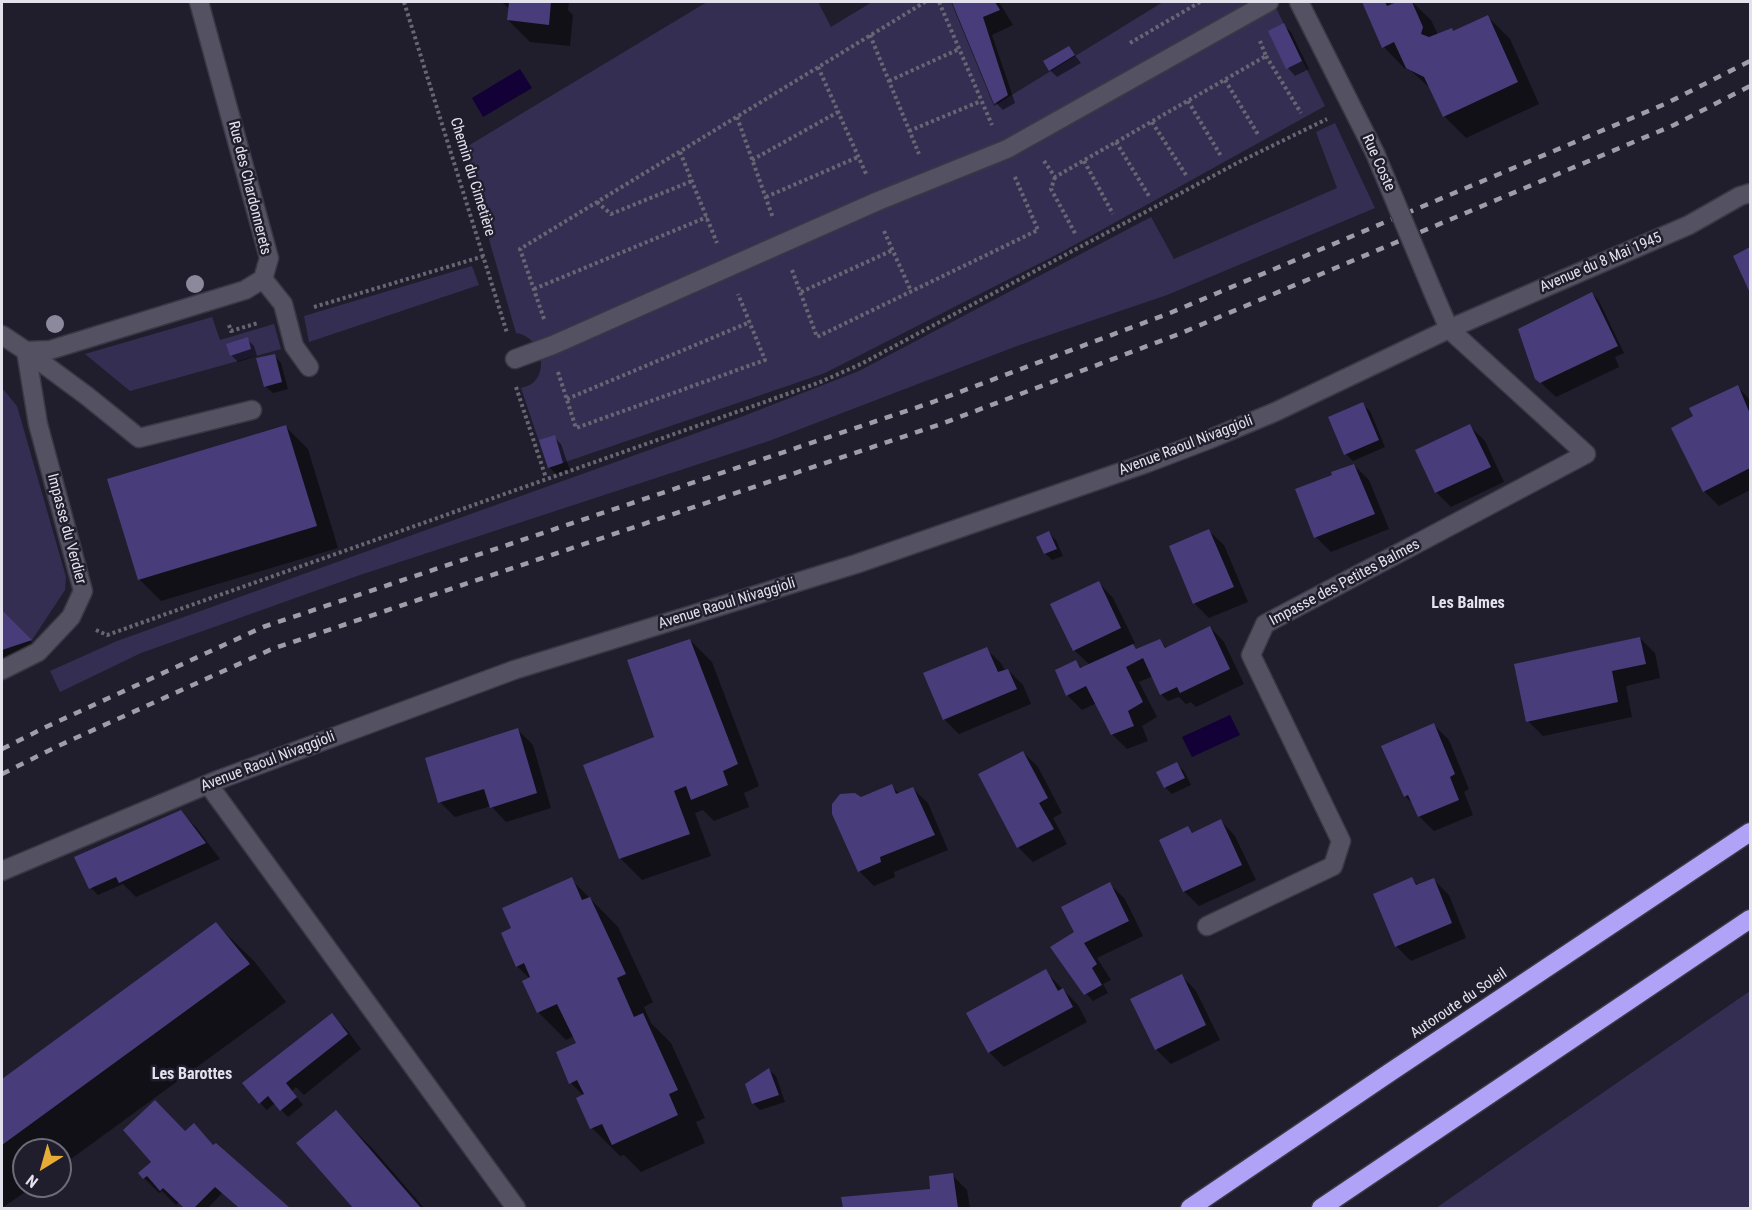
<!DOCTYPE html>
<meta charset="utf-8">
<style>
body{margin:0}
#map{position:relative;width:1752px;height:1210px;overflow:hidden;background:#201e2c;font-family:"Roboto Condensed",sans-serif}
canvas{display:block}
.frame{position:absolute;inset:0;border:3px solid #e3e2ec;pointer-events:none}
.north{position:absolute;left:12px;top:1138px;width:60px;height:60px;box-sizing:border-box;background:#201e2c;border:2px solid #6e6c79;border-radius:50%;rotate:217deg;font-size:16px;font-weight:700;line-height:24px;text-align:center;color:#e3e2ec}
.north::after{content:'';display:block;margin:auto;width:21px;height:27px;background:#e7ac36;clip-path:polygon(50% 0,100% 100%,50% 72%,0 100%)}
</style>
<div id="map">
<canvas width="1752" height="1210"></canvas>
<div class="frame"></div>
<div class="north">N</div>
</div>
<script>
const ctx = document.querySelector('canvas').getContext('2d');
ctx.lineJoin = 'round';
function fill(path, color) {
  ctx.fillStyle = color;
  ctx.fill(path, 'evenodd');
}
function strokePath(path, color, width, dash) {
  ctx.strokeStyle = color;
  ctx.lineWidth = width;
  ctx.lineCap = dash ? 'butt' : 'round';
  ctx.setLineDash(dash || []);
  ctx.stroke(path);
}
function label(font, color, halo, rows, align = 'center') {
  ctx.font = font + ' "Roboto Condensed",sans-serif';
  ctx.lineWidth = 5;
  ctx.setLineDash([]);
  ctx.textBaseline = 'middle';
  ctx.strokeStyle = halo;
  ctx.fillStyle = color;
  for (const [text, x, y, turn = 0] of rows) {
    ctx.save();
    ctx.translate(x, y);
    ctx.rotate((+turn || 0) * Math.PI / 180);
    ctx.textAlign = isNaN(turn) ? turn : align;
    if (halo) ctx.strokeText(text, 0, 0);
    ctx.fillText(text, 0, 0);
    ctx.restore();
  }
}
const green = new Path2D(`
 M 707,2 L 818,2 L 831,27 L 872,2 L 951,2 L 994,106 L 1163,2 L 1273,2 L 1325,106 L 1058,254 L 825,373 L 548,468 L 521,388 C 525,387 531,385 534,382 C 550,366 537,335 516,333 L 463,149 Z
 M 1335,123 L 1375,208 L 1167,295 L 1017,346 L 769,441 L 360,575 L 141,653 L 60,692 L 50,671 L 117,641 L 741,417 L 859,371 L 1151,217 L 1174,259 L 1337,188 L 1316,132 Z
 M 472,266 L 479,285 L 309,342 L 304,316 Z
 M 212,317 L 220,340 L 274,324 L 281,349 L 130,391 L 85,354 Z
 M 2,388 L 17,406 L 66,577 L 65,590 L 32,640 L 2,610 Z
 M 1750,991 L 1750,1208 L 1436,1208 Z`);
const water = new Path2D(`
 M 520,69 L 532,88 L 483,117 L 472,98 Z
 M 1230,715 L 1240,735 L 1192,757 L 1182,737 Z`);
const shadow = new Path2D(`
 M 502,2 L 569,2 L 568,10 L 573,15 L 570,46 L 530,42 L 508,20 L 509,9 Z
 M 953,2 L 999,2 L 1013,25 L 992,35 L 1015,103 L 1003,110 L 996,103 Z
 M 1364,2 L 1389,2 L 1392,5 L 1401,2 L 1412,2 L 1431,20 L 1438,35 L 1454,32 L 1488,17 L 1510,39 L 1539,104 L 1466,138 L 1444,116 L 1432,90 L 1408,68 L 1405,69 L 1384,47 Z
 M 1283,25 L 1291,32 L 1309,69 L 1295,76 L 1288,68 L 1270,31 Z
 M 1069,48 L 1081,63 L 1057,77 L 1050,70 Z
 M 1750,249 L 1750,290 L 1735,256 Z
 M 1592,293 L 1599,301 L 1624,353 L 1615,357 L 1619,367 L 1556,397 L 1536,378 Z
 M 247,339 L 254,346 L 257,356 L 238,362 L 231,355 Z
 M 274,355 L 281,363 L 288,389 L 273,393 L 265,386 Z
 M 1737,386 L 1750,400 L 1750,490 L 1719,506 L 1704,491 L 1695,417 Z
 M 1362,404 L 1370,411 L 1385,447 L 1353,461 L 1346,454 Z
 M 1470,426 L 1485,441 L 1504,482 L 1451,507 L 1436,492 Z
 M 286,427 L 308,449 L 338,548 L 161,601 L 139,579 Z
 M 554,437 L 561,444 L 570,470 L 556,474 L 549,467 Z
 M 1354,465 L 1369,480 L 1389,529 L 1331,552 L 1316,537 Z
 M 1209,531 L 1224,545 L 1248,602 L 1209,618 L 1194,603 Z
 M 1049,533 L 1056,540 L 1063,556 L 1052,560 L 1045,553 Z
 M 1099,583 L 1113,598 L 1135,643 L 1132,645 L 1137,650 L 1160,641 L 1167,648 L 1210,627 L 1224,642 L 1244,684 L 1196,707 L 1191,702 L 1186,704 L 1179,697 L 1168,701 L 1161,694 L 1153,676 L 1139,682 L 1157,717 L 1142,726 L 1148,741 L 1127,749 L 1112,734 L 1097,703 L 1082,710 L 1067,695 L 1076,662 L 1083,669 L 1090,665 L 1074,650 Z
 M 2,612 L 37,648 L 3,659 L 2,658 Z
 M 1640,638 L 1655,653 L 1660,678 L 1626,686 L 1632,717 L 1543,736 L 1528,721 Z
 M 690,640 L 712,662 L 759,786 L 744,793 L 749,807 L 714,821 L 703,810 L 695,813 L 711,856 L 642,880 L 620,858 L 656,738 Z
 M 986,649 L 1001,663 L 1005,671 L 1008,670 L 1023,685 L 1031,704 L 959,734 L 944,719 Z
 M 1434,725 L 1449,740 L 1469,789 L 1464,792 L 1473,815 L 1434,831 L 1419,816 L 1414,805 L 1405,796 Z
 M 518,730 L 533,745 L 551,808 L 506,822 L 491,806 L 455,817 L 440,802 Z
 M 1023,752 L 1038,767 L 1062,813 L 1053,818 L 1067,844 L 1033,862 L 1018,847 L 980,775 Z
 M 1177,764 L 1184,771 L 1191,785 L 1172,794 L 1165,787 Z
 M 891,786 L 900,794 L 913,789 L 928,803 L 948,850 L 894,872 L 895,877 L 874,886 L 859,871 L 861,799 Z
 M 181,812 L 196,827 L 220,859 L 136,897 L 123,884 L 98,895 L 91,888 Z
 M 1221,821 L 1235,836 L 1256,880 L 1199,906 L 1184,891 L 1188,828 L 1194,834 Z
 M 571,879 L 618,927 L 653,1002 L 644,1007 L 651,1023 L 671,1043 L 705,1118 L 696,1122 L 705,1143 L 641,1172 L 624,1155 L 620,1156 L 592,1128 L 584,1096 L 571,1083 L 578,1044 L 574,1036 L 566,1040 L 538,1012 L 530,979 L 517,966 L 513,929 Z
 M 1412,879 L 1419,886 L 1434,880 L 1449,895 L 1466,938 L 1411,961 L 1396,946 Z
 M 1110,884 L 1125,899 L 1143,936 L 1097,958 L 1111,980 L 1103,984 L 1108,993 L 1093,1001 L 1073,979 L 1076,933 Z
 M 216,924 L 254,961 L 286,1002 L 60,1167 L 60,1150 L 24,1150 L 24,1186 L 34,1186 L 2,1208 L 2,1081 Z
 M 1045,971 L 1078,1005 L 1087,1022 L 1004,1067 L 989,1052 Z
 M 1182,976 L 1196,991 L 1220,1040 L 1171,1064 L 1156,1049 Z
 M 332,1015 L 347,1030 L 361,1049 L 304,1095 L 296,1087 L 292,1091 L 303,1105 L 288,1117 L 275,1103 L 267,1110 L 260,1103 Z
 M 769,1070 L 776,1076 L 785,1102 L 760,1110 L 753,1103 Z
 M 336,1112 L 373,1149 L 424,1208 L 355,1208 L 298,1143 Z
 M 185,1133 L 214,1146 L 216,1145 L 287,1208 L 239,1208 L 222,1193 L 208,1208 L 186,1208 L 179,1202 L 176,1205 L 162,1191 L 159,1193 L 140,1174 Z
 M 952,1175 L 967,1190 L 970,1208 L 844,1208 L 843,1198 L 932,1191 Z`);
const building = new Path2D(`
 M 509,2 L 551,2 L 549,25 L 507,20 Z
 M 952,2 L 995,2 L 1000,10 L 983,17 L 1008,95 L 994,104 Z
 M 1362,2 L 1385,2 L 1387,6 L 1397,2 L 1412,2 L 1423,27 L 1421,34 L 1429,37 L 1452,28 L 1453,31 L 1488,15 L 1518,82 L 1443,117 L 1424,77 L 1406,68 L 1394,42 L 1382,48 Z
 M 1284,23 L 1302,61 L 1286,69 L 1268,31 Z
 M 1069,46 L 1075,55 L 1049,71 L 1043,61 Z
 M 1750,247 L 1750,293 L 1733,256 Z
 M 1592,292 L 1618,346 L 1540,383 L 1535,379 L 1518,329 Z
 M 248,337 L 251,349 L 230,356 L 226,344 Z
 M 275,354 L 282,382 L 264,387 L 256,358 Z
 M 1738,385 L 1750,414 L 1750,468 L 1703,492 L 1671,428 L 1693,416 L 1689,408 Z
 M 1363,402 L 1379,440 L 1344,455 L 1328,417 Z
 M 1470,424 L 1491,467 L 1435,493 L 1415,450 Z
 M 286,425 L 317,526 L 138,580 L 107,479 Z
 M 555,435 L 563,463 L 548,468 L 539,440 Z
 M 1354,464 L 1375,514 L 1314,538 L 1295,489 L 1332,475 L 1331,472 Z
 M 1209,529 L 1234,587 L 1193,604 L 1169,546 Z
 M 1049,531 L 1057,549 L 1044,554 L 1036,537 Z
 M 1099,581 L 1121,628 L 1073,651 L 1050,604 Z
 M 2,610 L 32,640 L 2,650 Z
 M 1210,626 L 1230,669 L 1180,693 L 1177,687 L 1160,695 L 1143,658 L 1126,667 L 1143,702 L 1128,711 L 1134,726 L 1111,735 L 1086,686 L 1066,696 L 1055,670 L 1076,660 L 1080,668 L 1133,644 L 1136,649 L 1160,639 L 1165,648 Z
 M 1640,637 L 1646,664 L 1612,671 L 1618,702 L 1526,722 L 1514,664 Z
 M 690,639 L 738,764 L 723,771 L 728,785 L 691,800 L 686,786 L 674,791 L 690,834 L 619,859 L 583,765 L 654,737 L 627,660 Z
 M 987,647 L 998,672 L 1008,669 L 1017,689 L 943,720 L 923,673 Z
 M 1434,723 L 1455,774 L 1450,777 L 1459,800 L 1418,817 L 1408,795 L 1404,797 L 1381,746 Z
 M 518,728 L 537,793 L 490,808 L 484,789 L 438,803 L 425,758 Z
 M 1023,751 L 1048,798 L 1039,803 L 1054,829 L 1017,848 L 978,774 Z
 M 1177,762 L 1185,778 L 1164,788 L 1156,772 Z
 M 892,784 L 896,794 L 913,787 L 935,835 L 880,857 L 881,862 L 858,872 L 832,814 L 832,804 L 840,794 L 855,793 L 861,797 Z
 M 181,810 L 206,843 L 119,883 L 116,877 L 89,889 L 74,857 Z
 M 1221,819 L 1242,865 L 1183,892 L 1159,840 L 1188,826 L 1192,833 Z
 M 572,877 L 582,900 L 590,897 L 626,974 L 617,978 L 634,1017 L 643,1013 L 678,1090 L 669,1094 L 678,1115 L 612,1145 L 602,1124 L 590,1129 L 576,1098 L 584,1094 L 577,1080 L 569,1084 L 556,1052 L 576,1043 L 557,1004 L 537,1013 L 522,981 L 530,977 L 524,963 L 516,967 L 501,933 L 511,928 L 502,908 Z
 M 1412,877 L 1416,885 L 1434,878 L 1452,923 L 1395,947 L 1373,894 Z
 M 1110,882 L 1129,921 L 1084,943 L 1097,964 L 1092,968 L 1102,985 L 1084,995 L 1050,947 L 1074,932 L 1061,907 Z
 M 216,922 L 250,964 L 2,1145 L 2,1079 Z
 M 1046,969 L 1058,991 L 1063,988 L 1073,1007 L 988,1053 L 966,1013 Z
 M 1182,974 L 1206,1025 L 1155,1050 L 1130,999 Z
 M 332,1013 L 348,1034 L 286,1083 L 297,1097 L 280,1111 L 268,1096 L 259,1104 L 242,1083 Z
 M 769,1068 L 779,1095 L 752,1104 L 745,1084 Z
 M 155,1100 L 185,1131 L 194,1123 L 213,1145 L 216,1143 L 290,1208 L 239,1208 L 215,1187 L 194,1208 L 184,1208 L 163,1188 L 160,1191 L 147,1176 L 143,1179 L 138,1173 L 151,1162 L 123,1130 Z
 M 336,1110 L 421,1208 L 353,1208 L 296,1143 Z
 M 953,1173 L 958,1208 L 843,1208 L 841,1197 L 930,1189 L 929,1176 Z`);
const path = new Path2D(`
 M 404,2 L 507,333
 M 939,2 L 992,125
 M 870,35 L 919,154
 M 1130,43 L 1200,2
 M 1266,56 L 1301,113
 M 818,67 L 867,176
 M 1225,80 L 1259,136
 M 889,81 L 959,49
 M 1188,101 L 1221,156
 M 737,117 L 773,218
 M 1152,122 L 1186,175
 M 909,131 L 981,101
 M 1116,142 L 1149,196
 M 680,152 L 717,243
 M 752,160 L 838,112
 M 1044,161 L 1055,177 L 1266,56 L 1260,41
 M 1084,161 L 1113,214
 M 1055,177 L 1051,189 L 1076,235
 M 766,197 L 858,157
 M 597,202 L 611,214 L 692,181
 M 884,231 L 911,291
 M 792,270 L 817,337 L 1038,230 L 1014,175
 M 534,289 L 707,217
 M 801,292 L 893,250
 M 314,307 L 484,256
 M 544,319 L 520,249 L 925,2
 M 229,325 L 231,331 L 258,323
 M 558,372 L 576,428 L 765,360 L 738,294
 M 516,387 L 546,478
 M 567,399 L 750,322
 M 96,630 L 107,635 L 818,383 L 861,364 L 1239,162 L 1327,119`);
const minor = new Path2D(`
 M 1299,2 L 1375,153
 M 263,279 L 283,304 L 294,346 L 309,367
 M 2,335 L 26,351 L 50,350 L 245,290 L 263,279 L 269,258 L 199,2
 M 26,351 L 87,396 L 139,438 L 252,410
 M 515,359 L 553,345 L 878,201 L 1007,149 L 1269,2
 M 2,670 L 38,652 L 71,617 L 83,591 L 38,424 L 26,351
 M 208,784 L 516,1208
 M 2,871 L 218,780 L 514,670 L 856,564 L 1147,463 L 1210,439 L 1275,412 L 1449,329 L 1689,225 L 1740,196 L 1750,193
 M 1207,926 L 1333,866 L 1341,841 L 1251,655 L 1265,624 L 1586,454 L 1449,329 L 1433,292`);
const highway = new Path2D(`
 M 1190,1208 L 1389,1073 L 1750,832
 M 1321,1208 L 1750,919`);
const rail = new Path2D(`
 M 2,749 L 48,726 L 263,627 L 933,402 L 1170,313 L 1665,104 L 1750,61
 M 2,774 L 58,746 L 272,649 L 941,424 L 1179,334 L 1674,125 L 1750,86`);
const minorBridge = new Path2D(`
 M 1375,153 L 1433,292`);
const trees = [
 [195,284],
 [55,324]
];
const streetNames = [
 ["Rue Coste",1378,163,66],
 ["Chemin du Cimetière",472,177,73],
 ["Rue des Chardonnerets",249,188,76],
 ["Avenue du 8 Mai 1945",1601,263,-23],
 ["Avenue Raoul Nivaggioli",1186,446,-21],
 ["Impasse du Verdier",66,529,75],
 ["Impasse des Petites Balmes",1345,583,-28],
 ["Avenue Raoul Nivaggioli",727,604,-17],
 ["Avenue Raoul Nivaggioli",268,762,-21],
 ["Autoroute du Soleil",1459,1004,-34]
];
const neighbourhoodNames = [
 ["Les Balmes",1468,604],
 ["Les Barottes",192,1075]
];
fill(green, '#352e53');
fill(water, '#120036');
fill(shadow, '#0007');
fill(building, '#493c7b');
strokePath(minor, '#3a3844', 21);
strokePath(highway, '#3a3844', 21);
strokePath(path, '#686673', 4, [3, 3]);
strokePath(minor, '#535162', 18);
strokePath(highway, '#b0a2f7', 18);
strokePath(rail, '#9e9da8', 4.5, [8, 8]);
strokePath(minorBridge, '#3a3844', 21, []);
strokePath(minorBridge, '#535162', 18);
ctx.fillStyle = '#8b899b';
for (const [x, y] of trees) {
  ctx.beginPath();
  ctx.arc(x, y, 9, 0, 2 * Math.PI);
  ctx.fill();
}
label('15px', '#e3e2ec', '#201e2c', streetNames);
label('bold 16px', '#e3e2ec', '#201e2c', neighbourhoodNames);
</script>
